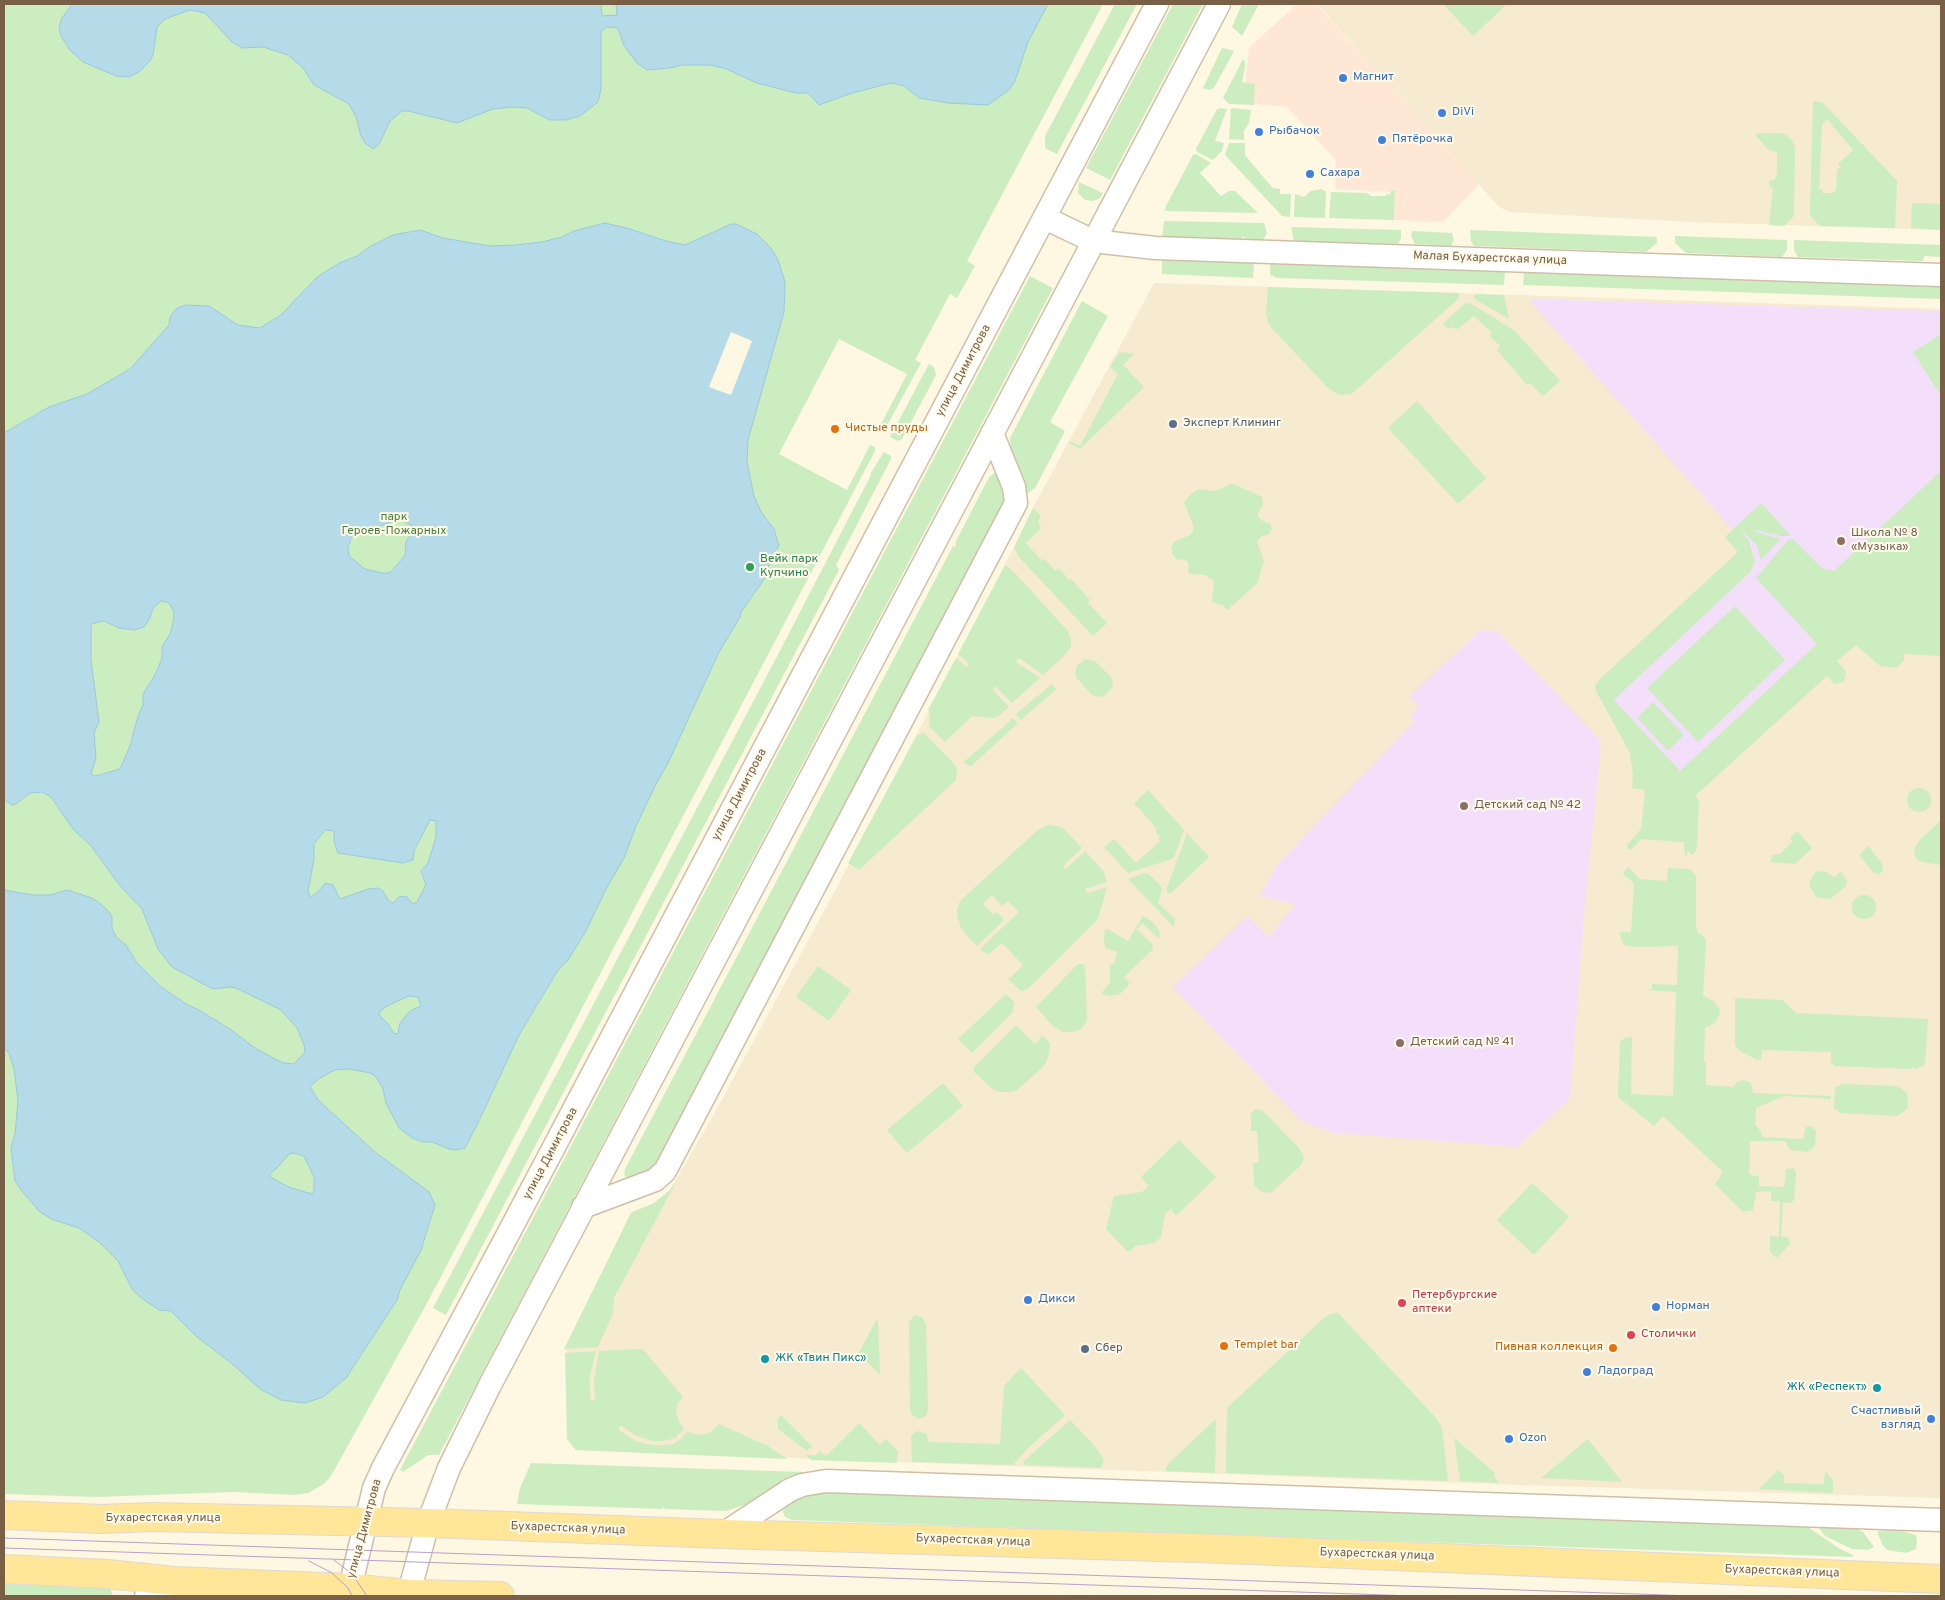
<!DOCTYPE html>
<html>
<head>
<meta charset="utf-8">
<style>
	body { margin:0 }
	#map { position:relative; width:1945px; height:1600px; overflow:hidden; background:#fef7e2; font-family:Overpass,sans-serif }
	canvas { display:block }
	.frame { position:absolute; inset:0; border:5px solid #785f46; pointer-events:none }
</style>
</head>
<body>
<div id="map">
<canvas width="1945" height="1600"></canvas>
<div class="frame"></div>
</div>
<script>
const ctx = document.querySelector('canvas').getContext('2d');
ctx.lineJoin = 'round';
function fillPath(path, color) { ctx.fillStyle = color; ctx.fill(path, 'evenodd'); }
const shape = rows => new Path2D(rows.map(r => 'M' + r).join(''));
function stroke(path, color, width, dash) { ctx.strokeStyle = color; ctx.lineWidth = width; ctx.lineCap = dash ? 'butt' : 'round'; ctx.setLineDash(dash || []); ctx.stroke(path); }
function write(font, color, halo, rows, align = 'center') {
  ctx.font = font + ' Overpass,sans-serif'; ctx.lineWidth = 4; ctx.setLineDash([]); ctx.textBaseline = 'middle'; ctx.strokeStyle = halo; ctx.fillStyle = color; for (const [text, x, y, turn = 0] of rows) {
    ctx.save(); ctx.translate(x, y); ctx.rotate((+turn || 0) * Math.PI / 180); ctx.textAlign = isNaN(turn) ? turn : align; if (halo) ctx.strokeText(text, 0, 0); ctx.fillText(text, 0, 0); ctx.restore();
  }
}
fillPath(shape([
	[1317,4,1941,4,1941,230,1692,222,1510,212,1499,207],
	[1154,283,1941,309,1941,1498,1522,1485,575,1450,568,1438,566,1349,631,1212,655,1203,671,1189,719,1105,837,887,1005,565,1033,508]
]), '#f6ead0');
fillPath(shape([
	[1297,4,1316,4,1479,184,1443,222,1394,220,1395,192,1335,189,1336,160,1287,107,1243,103,1249,48]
]), '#ffe7d5');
fillPath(shape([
	[1532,299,1941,311,1941,554,1683,780,1605,695,1755,555,1532,304],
	[1481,630,1497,631,1598,738,1601,748,1584,915,1570,1099,1517,1147,1333,1133,1300,1120,1173,987,1248,916,1269,937,1296,904,1260,896,1278,864,1414,722,1411,715,1419,706,1410,696]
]), '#f4dffa');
fillPath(shape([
	[4,4,1103,4,967,261,975,266,957,298,950,294,915,360,921,363,883,433,878,430,907,374,839,339,779,454,847,490,870,445,875,447,875,451,426,1305,331,1476,324,1484,308,1493,294,1495,234,1492,96,1497,4,1494],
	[1115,4,1137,4,1057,154,1045,148,1045,136],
	[1173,4,1203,4,1110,180,1086,168],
	[1242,4,1259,4,1242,36,1232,27],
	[1443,4,1507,4,1473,36],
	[1222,48,1234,51,1214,88,1210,90,1203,88],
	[1243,59,1245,61,1245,68,1242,82,1255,84,1254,105,1229,104,1223,98],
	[1813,101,1822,102,1897,181,1895,228,1820,226,1810,216],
	[1827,119,1853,150,1838,164,1841,167,1837,170,1836,190,1832,193,1822,193,1822,189,1819,189,1822,125],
	[1221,108,1227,109,1215,141,1224,143,1222,151,1213,160,1197,152,1196,149,1217,109],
	[1231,108,1251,110,1249,123,1244,131,1244,140,1229,139],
	[1757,133,1781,133,1786,135,1791,139,1795,147,1794,216,1784,226,1769,225,1773,188,1770,187,1769,181,1775,179,1777,173,1777,152,1770,151,1756,136],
	[1229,143,1245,143,1245,155,1265,179,1273,188,1280,189,1280,194,1291,194,1290,217,1282,216,1225,155],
	[1196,154,1211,163,1200,173,1221,196,1229,191,1235,191,1258,213,1165,211,1166,206,1193,155],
	[1079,182,1103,193,1100,198,1093,201,1085,200,1078,193],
	[1322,189,1326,192,1325,218,1294,217,1295,194,1304,197,1311,191],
	[1395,190,1394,220,1329,218,1331,192,1367,193,1369,195,1370,193,1370,196,1386,196,1387,194,1390,195,1391,191],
	[1912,203,1941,204,1941,230,1911,228],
	[1164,221,1264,223,1267,233,1263,240,1245,239,1245,237,1242,237,1241,239,1162,237],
	[1291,227,1401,230,1401,238,1398,244,1294,241],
	[1470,230,1657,237,1657,243,1646,252,1474,246,1471,241],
	[1412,231,1452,233,1454,240,1451,246,1415,244,1411,236],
	[1675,236,1787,240,1787,250,1782,257,1686,253,1675,243],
	[1794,240,1941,245,1941,257,1924,256,1923,261,1798,257,1794,250],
	[1162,260,1254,263,1253,278,1162,274],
	[1270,264,1505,271,1504,285,1277,278,1270,275],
	[1524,272,1941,285,1941,299,1523,285],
	[1030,276,1053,288,439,1455,428,1455,403,1472,400,1470],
	[1268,287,1459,293,1459,298,1355,391,1351,394,1340,395,1329,389,1269,325,1266,314],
	[1476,294,1504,295,1509,319,1473,298],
	[1082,301,1108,316,1050,422,1065,431,1035,488,1024,496,1011,453,1010,438],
	[1470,303,1515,331,1560,381,1543,396,1530,383,1527,385,1497,350,1500,346,1489,335,1492,333,1474,316,1458,329,1451,327,1448,329,1443,324,1464,304],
	[1941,334,1941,396,1913,352],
	[1120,352,1134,354,1123,365,1144,387,1080,449,1069,443,1070,441,1080,446,1118,374,1110,367],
	[929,364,934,367,936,375,902,439,898,441,890,437],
	[1417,401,1486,478,1458,504,1388,428],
	[884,452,891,456,891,459,836,565,839,570,446,1315,433,1308,772,666,871,475,870,474],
	[1941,471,1941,656,1904,654,1904,660,1897,668,1880,666,1856,645,1837,661,1845,670,1846,675,1843,682,1834,684,1827,676,1695,796,1699,801,1697,847,1694,854,1691,855,1690,852,1687,852,1687,855,1685,855,1684,842,1641,839,1631,850,1628,848,1627,845,1641,829,1645,790,1632,788,1633,774,1630,753,1596,691,1595,686,1599,680,1738,552,1725,537,1761,503,1791,536,1782,536,1756,530,1756,532,1781,539,1761,560,1756,544,1743,532,1742,533,1749,541,1755,562,1750,572,1614,700,1680,771,1817,644,1756,578,1788,540,1793,539,1823,569,1834,571],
	[994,473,999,474,1006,499,654,1168,627,1179,624,1175,625,1169,953,546,955,547,956,544,955,543,989,477],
	[1231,483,1262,497,1263,504,1257,515,1261,520,1270,524,1272,528,1269,534,1261,537,1257,542,1264,561,1257,584,1227,610,1222,605,1212,602,1214,581,1205,575,1189,574,1188,562,1182,559,1177,560,1173,555,1171,548,1174,542,1190,535,1193,531,1193,524,1184,503,1190,495,1199,489,1213,491,1223,488],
	[1033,508,1041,516,1038,521,1041,528,1026,543,1042,561,1045,559,1055,571,1059,568,1069,580,1071,579,1090,600,1088,603,1107,623,1093,636,1019,557,1014,548],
	[1005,565,1014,572,1067,630,1071,639,1071,646,1066,654,1043,675,1019,658,1016,662,1040,678,1012,703,995,686,993,690,1009,707,998,716,993,718,972,716,945,742,929,726,930,713,928,710,956,658,967,667,969,664,958,654],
	[1735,606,1785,660,1698,742,1647,688],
	[1085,659,1095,661,1111,677,1113,682,1111,689,1106,695,1099,697,1092,695,1077,678,1075,674,1077,666],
	[1052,684,1056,689,1021,720,1016,714],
	[1653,702,1684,735,1668,751,1637,718],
	[1013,718,1018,723,970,767,964,762],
	[924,733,957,767,956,780,859,870,848,863,917,735],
	'1907 800a12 12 0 1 1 24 0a12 12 0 1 1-24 0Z',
	[1148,790,1184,830,1175,855,1172,859,1128,873,1104,847,1114,839,1136,863,1160,841,1158,839,1160,837,1155,831,1157,829,1134,803],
	[1941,820,1941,865,1922,862,1916,859,1914,849,1919,841],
	[1049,825,1062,827,1082,848,1063,866,1066,869,1085,851,1104,872,1107,882,1085,889,1087,893,1107,887,1098,919,1028,989,1021,991,1008,979,1009,977,1010,978,1023,965,1002,943,989,954,984,953,980,949,1019,912,1008,901,1002,906,992,895,983,904,993,915,997,912,1004,920,977,946,962,930,958,919,957,910,960,901,1038,830],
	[1797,831,1812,848,1795,864,1770,862,1773,855,1780,854,1793,841,1790,838],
	[1187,833,1209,857,1170,894,1166,891],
	[1868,846,1882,864,1883,871,1878,875,1873,872,1859,855],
	[1629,867,1639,879,1667,881,1668,868,1690,869,1696,876,1696,928,1698,933,1704,937,1706,940,1703,996,1714,1001,1719,1008,1720,1013,1715,1023,1705,1028,1704,1061,1706,1062,1706,1085,1733,1087,1737,1082,1743,1080,1751,1083,1753,1093,1831,1096,1831,1099,1784,1096,1756,1108,1755,1124,1761,1132,1762,1137,1803,1139,1806,1127,1811,1126,1816,1131,1815,1145,1811,1150,1807,1152,1790,1150,1785,1141,1750,1141,1749,1175,1759,1176,1759,1186,1784,1187,1786,1169,1793,1168,1796,1172,1794,1200,1791,1203,1783,1202,1781,1236,1789,1238,1790,1244,1778,1257,1775,1257,1770,1251,1770,1236,1779,1237,1780,1201,1771,1201,1771,1191,1756,1192,1753,1210,1743,1212,1715,1184,1723,1172,1663,1116,1654,1126,1618,1097,1620,1042,1625,1038,1632,1037,1631,1094,1673,1096,1676,992,1646,990,1652,989,1652,984,1677,985,1678,946,1638,947,1626,946,1623,943,1619,932,1631,932,1634,883,1623,874,1625,870],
	[1824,871,1834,877,1841,871,1847,881,1846,886,1830,899,1816,897,1809,886,1813,875,1816,872],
	[1144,873,1149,874,1161,886,1162,890,1158,903,1175,919,1174,927,1128,879],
	'1852 907a12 12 0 1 1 24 0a12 12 0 1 1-24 0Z',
	[1143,916,1152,921,1159,930,1160,937,1158,938,1142,923,1137,929,1152,944,1153,949,1124,977,1129,982,1128,986,1120,994,1110,996,1101,994,1110,982,1110,965,1114,964,1117,952,1105,948,1104,938,1105,930,1108,929,1128,941],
	[1078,964,1083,964,1085,966,1087,1020,1081,1029,1072,1032,1063,1032,1054,1027,1036,1007],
	[818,966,851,990,829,1021,796,997],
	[1006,994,1014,1002,1013,1012,972,1053,958,1039],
	[1735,998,1782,1000,1796,1013,1928,1019,1925,1062,1923,1066,1914,1069,1914,1067,1911,1067,1911,1069,1835,1066,1831,1062,1831,1052,1762,1050,1761,1059,1757,1060,1740,1051,1735,1045],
	[1016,1025,1035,1044,1043,1035,1050,1044,1049,1055,1044,1066,1017,1090,1012,1092,1000,1092,994,1090,974,1072,974,1067],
	[943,1083,963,1106,907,1153,887,1130],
	[1842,1084,1897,1086,1907,1093,1908,1104,1907,1109,1897,1116,1841,1113,1834,1108,1835,1088],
	[1255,1109,1262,1110,1299,1148,1304,1157,1302,1164,1272,1192,1268,1193,1260,1191,1254,1185,1253,1163,1259,1162,1257,1131,1251,1131,1251,1114],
	[1179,1140,1216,1177,1176,1216,1171,1209,1165,1214,1161,1237,1154,1243,1135,1246,1131,1251,1127,1251,1106,1229,1114,1196,1142,1192,1149,1186,1141,1177],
	[674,1183,675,1184,614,1298,613,1313,598,1347,564,1349,631,1213,654,1203,670,1190],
	[1532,1183,1569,1217,1534,1255,1497,1220],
	[1338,1313,1436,1418,1442,1427,1448,1481,1226,1473,1227,1412,1228,1407,1325,1317,1331,1314],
	[915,1315,922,1317,926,1324,928,1410,926,1416,919,1419,913,1416,910,1410,909,1322],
	[876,1320,878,1321,880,1375,859,1353],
	[643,1349,683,1397,678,1403,676,1412,679,1422,684,1429,675,1438,663,1441,652,1441,633,1434,620,1425,619,1430,636,1441,647,1444,660,1445,673,1444,680,1440,687,1432,701,1435,711,1432,719,1424,768,1446,787,1459,576,1450,567,1439,565,1353,596,1351,589,1380,591,1401,595,1400,594,1379,599,1351],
	[1021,1368,1065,1415,1027,1449,1013,1465,912,1462,911,1437,914,1433,918,1431,927,1434,928,1442,1000,1444,1004,1386],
	[781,1415,812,1446,807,1451,778,1429,778,1418],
	[1216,1419,1215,1473,1165,1471,1168,1464],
	[1070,1420,1093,1444,1102,1456,1104,1461,1101,1468,1023,1465,1024,1461],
	[859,1423,880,1445,886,1439,898,1451,897,1463,811,1460,805,1455,816,1455,820,1451,826,1456],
	[1454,1438,1495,1473,1494,1476,1499,1483,1460,1481],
	[1588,1439,1622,1482,1541,1478],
	[531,1463,803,1472,802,1476,747,1504,726,1511,665,1509,664,1507,662,1509,517,1504,520,1488],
	[1778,1470,1784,1475,1784,1483,1824,1484,1825,1471,1833,1480,1833,1493,1759,1489],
	[809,1492,827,1492,1805,1525,1840,1549,1853,1555,1853,1557,792,1520,785,1517,783,1511,784,1506],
	[1818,1527,1854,1528,1863,1532,1874,1547,1868,1550,1852,1549,1825,1536],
	[1899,1530,1916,1535,1917,1541,1916,1549,1906,1553,1888,1550,1883,1546,1878,1534,1879,1531],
	[4,1584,107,1588,111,1590,112,1594,111,1596,4,1596]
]), '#ccedc0');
const water = shape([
	[72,4,601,4,602,16,617,15,616,4,1048,4,1028,42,1015,81,1009,90,988,105,948,103,919,98,904,86,891,83,852,93,819,105,808,93,796,93,757,83,724,68,709,65,683,65,669,68,647,70,637,63,624,46,618,28,607,27,601,31,601,89,598,102,580,116,566,120,550,120,527,108,512,107,493,109,457,123,408,111,402,111,390,121,379,144,373,149,365,143,361,136,356,117,349,104,314,85,303,68,288,55,263,47,242,48,232,42,205,13,190,10,165,19,157,27,153,55,150,61,139,72,129,77,116,76,83,62,70,50,62,38,59,30,60,24,62,18,72,4],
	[605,223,630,229,666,241,685,245,731,224,736,224,757,234,771,248,778,260,785,282,784,312,748,440,747,462,754,496,761,512,774,529,779,546,772,555,765,578,741,612,740,617,719,652,668,763,656,784,636,826,624,858,606,889,586,931,568,960,558,970,519,1035,478,1123,465,1148,456,1150,449,1149,432,1142,423,1142,412,1138,399,1128,386,1103,383,1089,377,1078,371,1073,348,1069,335,1070,320,1078,310,1086,318,1100,375,1152,429,1192,435,1205,421,1250,400,1290,397,1300,346,1378,323,1397,305,1403,281,1400,260,1389,230,1362,197,1337,171,1311,159,1310,140,1297,132,1289,118,1261,99,1242,79,1228,51,1219,39,1211,21,1190,15,1181,11,1148,15,1134,18,1101,14,1069,9,1053,5,1049,4,1035,4,890,33,895,50,895,67,890,92,898,102,905,110,913,112,917,112,928,116,937,126,945,137,963,160,986,186,1004,199,1010,230,1029,255,1048,273,1058,284,1063,294,1064,305,1052,304,1045,297,1028,281,1010,236,988,231,987,213,989,172,967,158,949,142,909,121,887,91,846,73,829,51,797,42,792,30,793,16,804,12,805,4,800,4,433,49,407,87,394,130,369,169,325,170,317,176,309,185,305,209,306,238,325,260,328,281,315,317,277,339,263,357,256,369,247,393,235,420,230,443,238,490,246,515,245,542,242,562,237,574,231,605,223],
	[400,519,412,526,413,530,406,542,405,555,392,571,388,573,382,573,365,569,349,556,348,548,351,538,365,531,400,519],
	[161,601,169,603,174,612,173,623,170,634,162,647,162,658,156,673,143,694,143,705,138,716,130,746,120,769,95,776,91,774,96,758,94,733,99,722,91,660,91,624,104,621,119,628,135,630,144,627,150,618,153,608,161,601],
	[430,820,436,821,436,837,428,863,421,871,426,885,417,902,413,904,406,896,399,897,393,903,389,901,383,891,378,888,368,889,340,899,333,885,325,883,320,890,311,897,309,894,308,891,314,859,314,844,325,830,334,831,334,841,338,853,403,863,413,860,414,851,430,820],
	[409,996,418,997,421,1006,410,1011,400,1023,398,1033,394,1034,388,1024,379,1015,380,1011,389,1005,409,996],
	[294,1153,304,1156,314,1177,314,1190,312,1194,291,1188,270,1177,270,1174,278,1167,289,1154,294,1153]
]);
fillPath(water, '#b5dbe9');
stroke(water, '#9bc9dc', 1);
fillPath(shape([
	[731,332,752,341,731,395,709,387]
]), '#fef7e2');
const minor = shape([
	[1045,218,1093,241,1155,248,1941,275],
	[583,1207,655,1180,665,1171,1016,503,1014,487,992,433],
	[723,1534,790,1490,802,1485,826,1481,1941,1520],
	[146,1596,175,1581],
	[348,1596,374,1488,383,1468,506,1238,1157,4],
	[408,1596,428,1523,449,1468,490,1385,1219,4]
]);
const major = shape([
	[4,1515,102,1519,152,1517,428,1523,723,1534,1227,1549,1941,1579],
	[4,1569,107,1574,175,1581,349,1588,409,1594,500,1596]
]);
stroke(minor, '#d0bfa8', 25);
stroke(major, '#dfd9d3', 30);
stroke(minor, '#fff', 22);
stroke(major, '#ffe698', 28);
stroke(shape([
	[4,1538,1694,1596],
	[4,1548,1415,1596],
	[334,1560,352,1574,367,1596],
	[309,1561,332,1573,348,1588,352,1596]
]), '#bba0c8', 1);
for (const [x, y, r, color] of [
	[1343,78,5,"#3f7fe0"],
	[1442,113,5,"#3f7fe0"],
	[1259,132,5,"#3f7fe0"],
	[1382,140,5,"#3f7fe0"],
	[1310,174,5,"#3f7fe0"],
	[1173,424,5,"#5c6f8a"],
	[835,429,5,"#e8710a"],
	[1841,541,5,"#8d6e63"],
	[750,567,5,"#2e9e5b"],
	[1464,806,5,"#8d6e63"],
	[1400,1043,5,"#8d6e63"],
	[1028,1300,5,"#3f7fe0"],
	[1402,1303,5,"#e0444e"],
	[1656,1307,5,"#3f7fe0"],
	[1631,1335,5,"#e0444e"],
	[1224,1346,5,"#e8710a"],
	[1613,1348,5,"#e8710a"],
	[1085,1349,5,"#5c6f8a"],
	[765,1359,5,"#0f9aa8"],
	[1587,1372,5,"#3f7fe0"],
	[1877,1388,5,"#0f9aa8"],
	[1931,1419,5,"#3f7fe0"],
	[1509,1439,5,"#3f7fe0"]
]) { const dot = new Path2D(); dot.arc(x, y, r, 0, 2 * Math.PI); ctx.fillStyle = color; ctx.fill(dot); stroke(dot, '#fffaea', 2); }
write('12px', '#366cbe', '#fffaea', [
	["Магнит",1353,78],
	["DiVi",1452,113],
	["Рыбачок",1269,132],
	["Пятёрочка",1392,140],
	["Сахара",1320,174],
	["Дикси",1038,1300],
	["Норман",1666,1307],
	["Ладоград",1597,1372],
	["Счастливый",1921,1412,"right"],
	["взгляд",1921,1426,"right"],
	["Ozon",1519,1439]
], 'left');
write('12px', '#785f46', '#fffaea', [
	["Малая Бухарестская улица",1490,259,2],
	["улица Димитрова",964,371,-62],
	["улица Димитрова",740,795,-62],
	["улица Димитрова",551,1154,-62],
	["Бухарестская улица",163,1519],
	["улица Димитрова",365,1529,-75],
	["Бухарестская улица",568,1529,2],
	["Бухарестская улица",973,1541,2],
	["Бухарестская улица",1377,1555,2],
	["Бухарестская улица",1782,1572,2]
]);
write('12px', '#4e5e75', '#fffaea', [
	["Эксперт Клининг",1183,424],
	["Сбер",1095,1349]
], 'left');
write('12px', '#c56008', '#fffaea', [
	["Чистые пруды",845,429],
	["Templet bar",1234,1346],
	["Пивная коллекция",1603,1348,"right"]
], 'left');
write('12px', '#487f3d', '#fffaea', [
	["парк",394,518],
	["Героев-Пожарных",394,532]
]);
write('12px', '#785e54', '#fffaea', [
	["Школа № 8",1851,534],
	["«Музыка»",1851,548],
	["Детский сад № 42",1474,806],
	["Детский сад № 41",1410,1043]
], 'left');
write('12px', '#27864d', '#fffaea', [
	["Вейк парк",760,560],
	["Купчино",760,574]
], 'left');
write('12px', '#be3a42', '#fffaea', [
	["Петербургские",1412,1296],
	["аптеки",1412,1310],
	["Столички",1641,1335]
], 'left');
write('12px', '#0d838f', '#fffaea', [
	["ЖК «Твин Пикс»",775,1359],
	["ЖК «Респект»",1867,1388,"right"]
], 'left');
</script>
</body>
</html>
